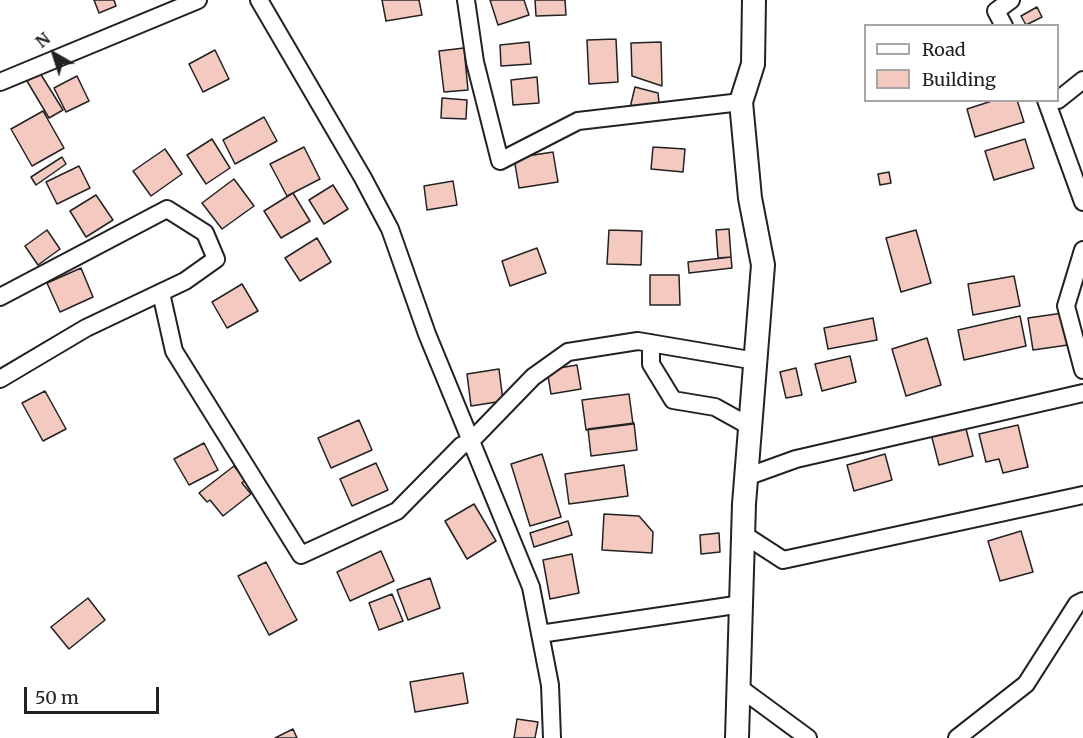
<!DOCTYPE html>
<html>
<head>
<meta charset="utf-8">
<style>
	body { margin:0 }
	#map { position:relative; width:1083px; height:738px; overflow:hidden; background:#fff; font-family:Merriweather,serif }
	canvas { display:block }
	.legend { position:absolute; left:864px; top:24px; width:195px; height:78px; box-sizing:border-box; background:#fff; border:2px solid #a7a7a7; margin:0; padding:8px 10px; list-style:none; font-size:18px; color:#222 }
	.legend li { display:flex; align-items:center; gap:12px; height:30px }
	.legend b { width:30px; border:2px solid #a7a7a7 }
	.north { position:absolute; left:24px; top:24px; width:60px; height:60px; -webkit-text-stroke:4px #fff; paint-order:stroke; rotate:321deg; font-size:16px; font-weight:700; line-height:24px; text-align:center; color:#222 }
	.north::after { content:''; display:block; margin:auto; width:21px; height:27px; background:#222; clip-path:polygon(50% 0,100% 100%,50% 72%,0 100%) }
	.scale { position:absolute; left:24px; top:687px; width:135px; height:27px; box-sizing:border-box; border:3px solid #222; border-top:0; padding-left:8px; font-size:18px; line-height:21px; white-space:nowrap; color:#222; -webkit-text-stroke:4px #fff; paint-order:stroke }
</style>
</head>
<body>
<div id="map">
<canvas width="1083" height="738"></canvas>
<ul class="legend">
<li><b style="height:8px;background:#fff"></b>Road</li>
<li><b style="height:16px;background:#f3c9c0"></b>Building</li>
</ul>
<div class="north">N</div>
<div class="scale">50 m</div>
</div>
<script>
const ctx = document.querySelector('canvas').getContext('2d');
ctx.lineJoin = 'round';
function fillPath(path, color) { ctx.fillStyle = color; ctx.fill(path, 'evenodd'); }
const shape = rows => new Path2D(rows.map(r => 'M' + r).join(''));
function stroke(path, color, width, dash) { ctx.strokeStyle = color; ctx.lineWidth = width; ctx.lineCap = dash ? 'butt' : 'round'; ctx.setLineDash(dash || []); ctx.stroke(path); }
const building = shape([
	[94,0,114,0,116,6,99,13,94,0],
	[382,0,419,0,422,15,386,21,382,0],
	[490,0,524,0,529,15,498,25,490,0],
	[535,0,565,0,566,15,536,16,535,0],
	[1037,7,1042,17,1026,25,1021,16,1037,7],
	[616,39,618,82,589,84,587,40,616,39],
	[529,42,531,64,501,66,500,45,529,42],
	[661,42,662,86,632,76,631,43,661,42],
	[464,48,468,90,444,92,439,51,464,48],
	[215,50,229,79,203,92,189,64,215,50],
	[40,73,63,110,49,118,27,81,40,73],
	[77,76,89,101,66,112,54,88,77,76],
	[537,77,539,103,513,105,511,80,537,77],
	[635,87,658,93,660,112,628,116,635,87],
	[442,98,467,100,466,119,441,118,442,98],
	[995,100,1017,100,1024,122,975,137,967,109,995,100],
	[43,111,64,148,32,166,11,129,43,111],
	[264,117,277,141,235,164,223,140,264,117],
	[212,139,230,168,206,184,187,155,212,139],
	[1025,139,1034,168,994,180,985,151,1025,139],
	[304,147,320,179,287,196,270,164,304,147],
	[653,147,685,149,683,172,651,169,653,147],
	[165,149,182,174,151,196,133,171,165,149],
	[553,152,558,182,519,188,514,158,553,152],
	[62,157,66,164,36,185,31,177,62,157],
	[79,166,90,188,57,204,46,182,79,166],
	[889,172,891,183,880,185,878,174,889,172],
	[234,179,254,206,222,229,202,203,234,179],
	[453,181,457,205,427,210,424,186,453,181],
	[333,185,348,209,324,224,309,200,333,185],
	[293,193,310,221,281,238,264,211,293,193],
	[96,195,113,220,86,237,70,211,96,195],
	[729,229,731,257,718,258,716,230,729,229],
	[47,230,60,249,38,265,25,246,47,230],
	[609,230,642,231,641,265,607,264,609,230],
	[916,230,931,283,901,292,886,238,916,230],
	[317,238,331,262,300,281,285,258,317,238],
	[537,248,546,273,510,286,502,261,537,248],
	[731,257,732,268,689,273,688,262,731,257],
	[81,268,93,297,60,312,47,283,81,268],
	[650,275,679,275,680,305,650,305,650,275],
	[1014,276,1020,306,973,315,968,284,1014,276],
	[242,284,258,311,227,328,212,302,242,284],
	[1063,313,1068,345,1033,350,1028,318,1063,313],
	[1020,316,1026,346,964,360,958,330,1020,316],
	[873,318,877,340,828,349,824,328,873,318],
	[927,338,941,385,906,396,892,349,927,338],
	[850,356,856,382,822,391,815,364,850,356],
	[577,365,581,389,551,394,547,370,577,365],
	[796,368,802,395,786,398,780,372,796,368],
	[499,369,503,401,471,406,467,374,499,369],
	[45,391,66,429,43,441,22,403,45,391],
	[629,394,633,424,586,430,582,400,629,394],
	[359,420,372,450,331,468,318,438,359,420],
	[634,423,637,450,591,456,588,429,634,423],
	[965,425,973,456,939,465,931,434,965,425],
	[1018,425,1028,467,1003,473,999,459,986,462,979,434,1018,425],
	[204,443,218,470,189,485,174,459,204,443],
	[542,454,561,517,530,526,511,464,542,454],
	[885,454,892,480,854,491,847,465,885,454],
	[376,463,388,490,352,506,340,479,376,463],
	[624,465,628,496,569,504,565,474,624,465],
	[234,466,245,480,242,483,251,494,223,516,210,500,207,502,199,493,234,466],
	[474,504,496,541,467,559,445,521,474,504],
	[604,514,639,516,653,532,652,553,602,550,604,514],
	[568,521,572,535,534,547,530,533,568,521],
	[1021,531,1033,572,1000,581,988,541,1021,531],
	[719,533,720,552,701,554,700,535,719,533],
	[381,551,394,581,350,601,337,572,381,551],
	[572,554,579,593,550,599,543,560,572,554],
	[266,562,297,620,269,635,238,576,266,562],
	[430,578,440,608,408,620,397,590,430,578],
	[392,594,403,621,379,630,369,603,392,594],
	[88,598,105,620,69,649,51,627,88,598],
	[463,673,468,703,415,712,410,682,463,673],
	[517,719,538,722,535,738,514,738,517,719],
	[293,729,297,738,275,738,293,729]
]);
fillPath(building, '#f3c9c0');
stroke(building, '#222', 1.5);
const street = shape([
	[466,0,475,62,500,161,578,121,741,102],
	[1004,26,996,11,1011,0],
	[0,82,198,0],
	[1046,100,1083,202],
	[1058,100,1083,80],
	[1083,250,1066,306,1083,370],
	[161,293,174,351,301,555,397,511,461,446,471,441,427,334,390,229,363,178,259,0],
	[0,297,167,209,205,233,216,259,185,281,86,328,0,379],
	[651,343,651,364,673,400,715,407,751,427],
	[746,477,796,459,1083,393],
	[743,534,783,560,1083,495],
	[540,634,742,604],
	[740,688,808,738],
	[552,738,550,685,531,587,471,441,533,377,568,352,638,341,756,361],
	[957,738,1026,684,1077,604,1083,601]
]);
const secondary = shape([
	[737,738,744,504,763,265,750,198,741,102,753,64,754,0]
]);
stroke(street, '#222', 20);
stroke(secondary, '#222', 26);
stroke(street, '#fff', 16);
stroke(secondary, '#fff', 22);
</script>
</body>
</html>
